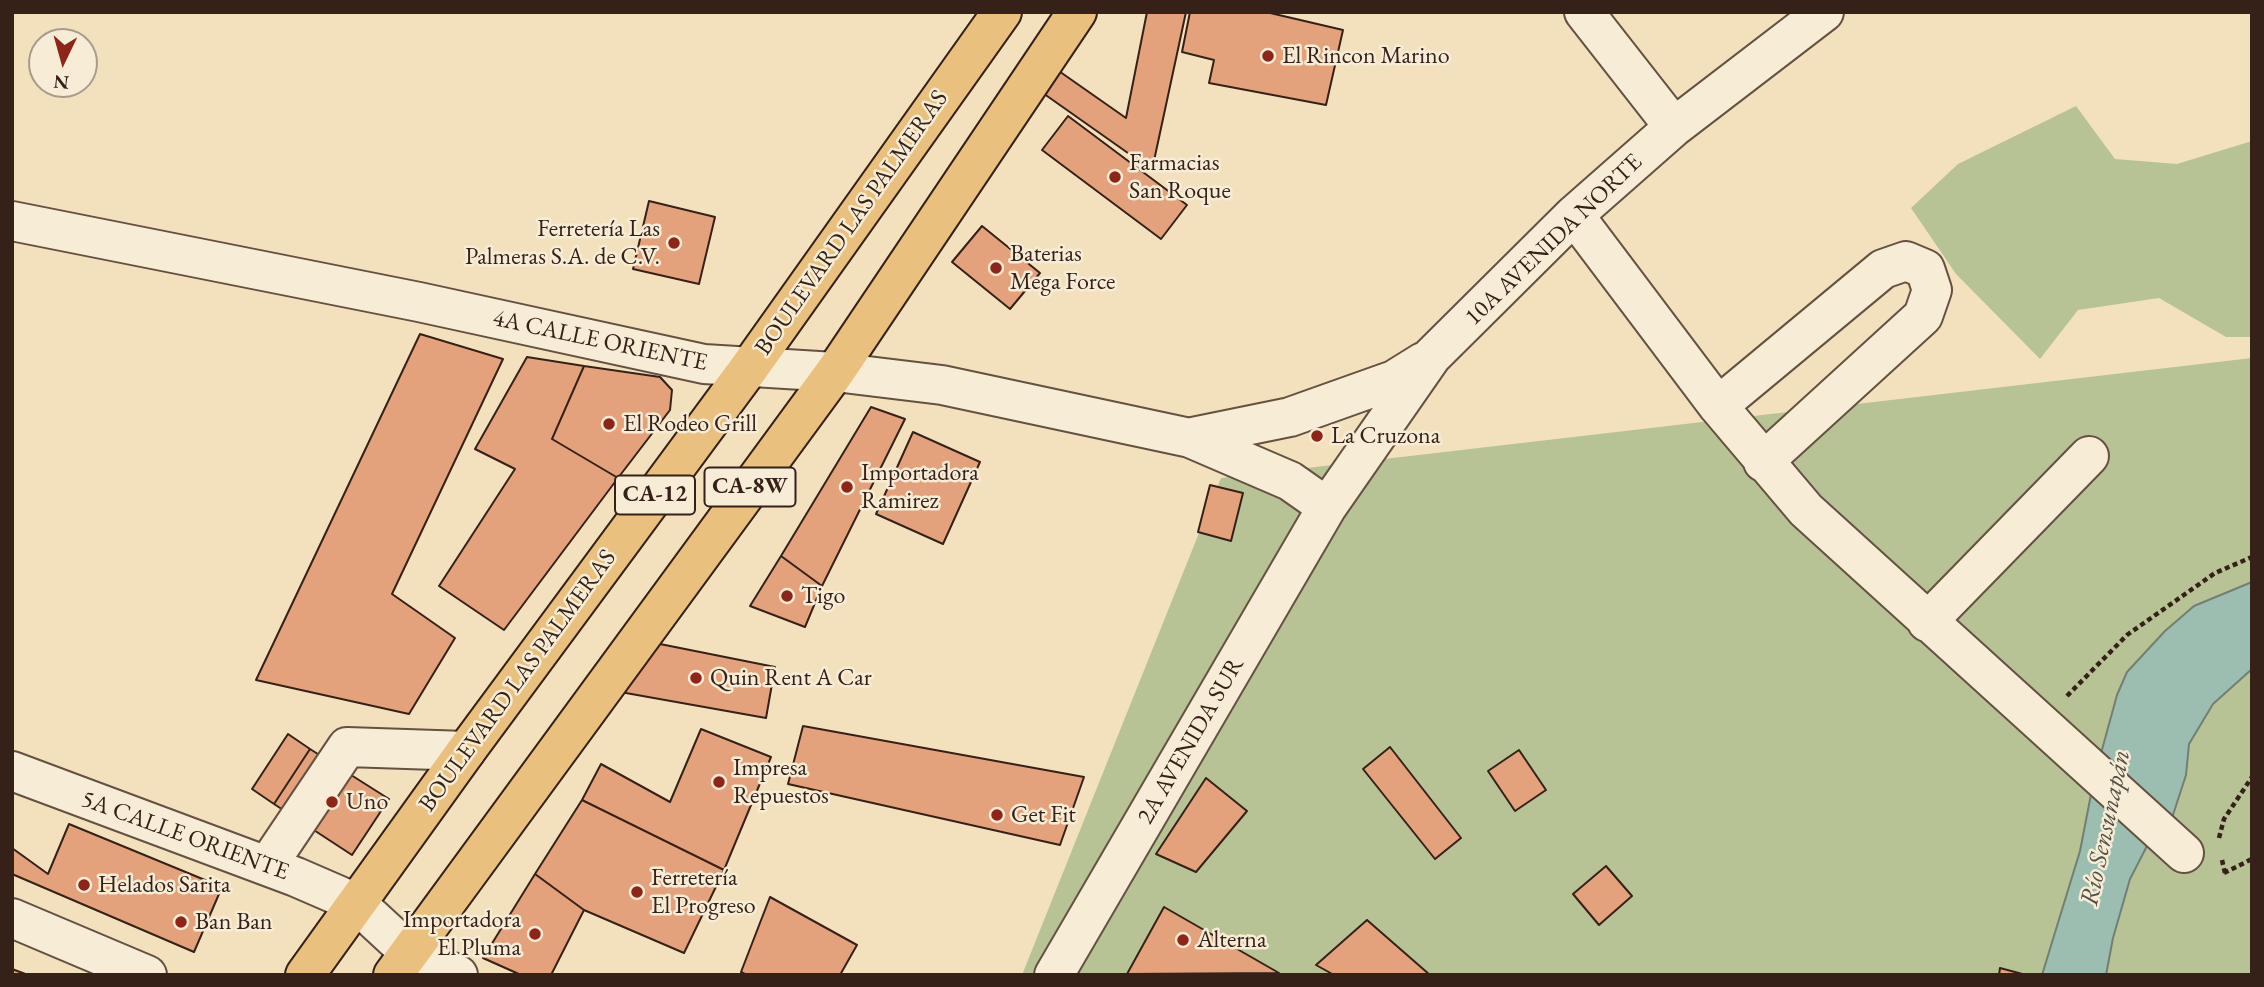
<!DOCTYPE html>
<html>
<head>
<meta charset="utf-8">
<style>
	body { margin:0 }
	#map { position:relative; width:2264px; height:987px; overflow:hidden; background:#f3e1be; font-family:"EB Garamond",serif }
	canvas { display:block }
	.frame { position:absolute; inset:0; border:14px solid #352118; pointer-events:none }
	.north { position:absolute; left:28px; top:28px; width:70px; height:70px; box-sizing:border-box; background:#f7ecd5; border:2px solid #a99b89; border-radius:50%; rotate:185deg; font-size:19px; font-weight:700; line-height:28px; text-align:center; color:#352118 }
	.north::after { content:''; display:block; margin:auto; width:24px; height:32px; background:#8f2418; clip-path:polygon(50% 0,100% 100%,50% 72%,0 100%) }
</style>
</head>
<body>
<div id="map">
<canvas width="2264" height="987"></canvas>
<div class="frame"></div>
<div class="north">N</div>
</div>
<script>
const ctx = document.querySelector('canvas').getContext('2d');
ctx.lineJoin = 'round';
function fillPath(path, color) { ctx.fillStyle = color; ctx.fill(path, 'evenodd'); }
const shape = rows => new Path2D(rows.map(r => 'M' + r).join(''));
function stroke(path, color, width, dash) { ctx.strokeStyle = color; ctx.lineWidth = width; ctx.lineCap = dash ? 'butt' : 'round'; ctx.setLineDash(dash || []); ctx.stroke(path); }
function write(font, color, halo, rows, align = 'center') {
  ctx.font = font + ' "EB Garamond",serif'; ctx.lineWidth = 5; ctx.setLineDash([]); ctx.textBaseline = 'middle'; ctx.strokeStyle = halo; ctx.fillStyle = color; for (const [text, x, y, turn = 0] of rows) {
    ctx.save(); ctx.translate(x, y); ctx.rotate((+turn || 0) * Math.PI / 180); ctx.textAlign = isNaN(turn) ? turn : align; if (halo) ctx.strokeText(text, 0, 0); ctx.fillText(text, 0, 0); ctx.restore();
  }
}
fillPath(shape([
	[2076,106,2115,159,2177,164,2252,141,2252,337,2226,337,2159,298,2078,310,2040,359,1956,274,1911,208,1958,164],
	[2252,358,2252,975,1022,975,1221,478]
]), '#b7c394');
const water = shape([
	[2252,582,2252,669,2213,704,2189,744,2186,775,2172,818,2148,844,2130,879,2113,938,2106,975,2042,975,2080,851,2094,779,2117,695,2127,672,2165,631,2194,606,2252,582]
]);
fillPath(water, '#9bbeb1');
stroke(water, '#727f74', 2);
const building = shape([
	[1147,12,1186,12,1152,170,1040,91,1056,69,1126,118,1147,12],
	[1190,12,1266,12,1343,30,1326,105,1209,83,1214,60,1182,52,1190,12],
	[1068,116,1187,205,1161,239,1042,150,1068,116],
	[649,201,715,217,699,284,633,269,649,201],
	[982,226,1040,273,1010,309,952,262,982,226],
	[420,334,503,359,392,594,455,638,409,714,256,680,420,334],
	[527,357,584,366,552,439,618,478,504,630,439,586,515,469,475,449,527,357],
	[584,366,660,377,672,390,670,410,618,478,552,439,584,366],
	[871,407,905,419,822,586,781,556,871,407],
	[913,432,980,462,943,544,876,514,913,432],
	[1210,485,1243,493,1231,541,1198,532,1210,485],
	[781,556,822,586,805,627,750,606,781,556],
	[650,642,775,667,766,718,609,690,650,642],
	[803,726,1084,777,1060,845,788,784,803,726],
	[701,729,771,757,724,870,582,800,601,764,670,802,701,729],
	[288,734,310,749,274,804,252,789,288,734],
	[1390,747,1461,838,1435,859,1363,769,1390,747],
	[310,749,389,799,352,855,274,804,310,749],
	[1519,750,1546,790,1515,811,1488,771,1519,750],
	[1206,778,1247,811,1196,872,1156,854,1206,778],
	[582,800,724,870,684,953,584,910,535,874,582,800],
	[69,824,222,887,194,952,12,874,12,848,48,874,69,824],
	[1606,866,1632,896,1599,925,1573,894,1606,866],
	[535,874,584,910,551,975,521,975,483,958,535,874],
	[770,897,857,945,840,975,747,975,741,972,770,897],
	[1164,907,1279,973,1127,974,1164,907],
	[1367,920,1430,975,1334,975,1316,965,1367,920],
	[2000,968,2026,975,1999,975,2000,968],
	[12,969,28,975,12,975,12,969]
]);
fillPath(building, '#e4a27c');
stroke(building, '#352118', 2);
const minor = shape([
	[1584,12,1674,127],
	[1574,215,1718,406,1806,510,2184,853],
	[12,221,419,302,704,364,835,372,942,385,1190,438,1290,481,1327,507],
	[1718,406,1883,269,1906,261,1925,269,1932,290,1923,316,1763,462],
	[1192,437,1290,417,1394,380,1423,362],
	[1927,622,2089,456],
	[12,771,296,877,356,903,409,952,458,975],
	[267,866,347,747,466,751],
	[12,918,147,975],
	[1054,975,1327,507,1432,356,1574,215,1674,127,1824,12]
]);
const major = shape([
	[305,975,466,751,749,368,1002,12],
	[393,975,835,372,1077,12]
]);
stroke(minor, '#645142', 42);
stroke(major, '#352118', 42);
stroke(shape([
	[2067,696,2127,635,2215,573,2252,557],
	[2219,838,2224,819,2252,777],
	[2222,860,2225,873],
	[2224,873,2252,859]
]), '#352118', 4.5, [5, 3.5]);
stroke(minor, '#f7ecd5', 38);
stroke(major, '#eac07f', 38);
for (const [x, y, r, color] of [
	[1268,56,7,"#8f2418"],
	[1115,177,7,"#8f2418"],
	[674,243,7,"#8f2418"],
	[996,268,7,"#8f2418"],
	[609,424,7,"#8f2418"],
	[1317,436,7,"#8f2418"],
	[847,487,7,"#8f2418"],
	[787,596,7,"#8f2418"],
	[696,678,7,"#8f2418"],
	[719,782,7,"#8f2418"],
	[332,802,7,"#8f2418"],
	[997,815,7,"#8f2418"],
	[84,885,7,"#8f2418"],
	[637,892,7,"#8f2418"],
	[181,922,7,"#8f2418"],
	[535,934,7,"#8f2418"],
	[1183,940,7,"#8f2418"]
]) { const dot = new Path2D(); dot.arc(x, y, r, 0, 2 * Math.PI); ctx.fillStyle = color; ctx.fill(dot); stroke(dot, '#f7ecd5', 2.5); }
for (const [x, y, w] of [
	[750,487,91],
	[655,495,80]
]) { const box = new Path2D(); box.roundRect(x - w / 2, y - 19.5, w, 39, 5); ctx.fillStyle = '#f7ecd5'; ctx.fill(box); stroke(box, '#352118', 2); }
write('bold 23px', '#352118', null, [
	["CA-8W",750,487],
	["CA-12",655,495]
]);
write('24px', '#352118', '#f7ecd5', [
	["El Rincon Marino",1282,56],
	["Farmacias",1129,163],
	["San Roque",1129,191],
	["Ferretería Las",660,229,"right"],
	["Palmeras S.A. de C.V.",660,257,"right"],
	["Baterias",1010,254],
	["Mega Force",1010,282],
	["El Rodeo Grill",623,424],
	["La Cruzona",1331,436],
	["Importadora",861,473],
	["Ramirez",861,501],
	["Tigo",801,596],
	["Quin Rent A Car",710,678],
	["Impresa",733,768],
	["Repuestos",733,796],
	["Uno",346,802],
	["Get Fit",1011,815],
	["Ferretería",651,878],
	["El Progreso",651,906],
	["Helados Sarita",98,885],
	["Importadora",521,920,"right"],
	["El Pluma",521,948,"right"],
	["Ban Ban",195,922],
	["Alterna",1197,940]
], 'left');
write('24px', '#352118', '#f7ecd5', [
	["BOULEVARD LAS PALMERAS",852,223,-55],
	["10A AVENIDA NORTE",1554,240,-44],
	["4A CALLE ORIENTE",600,341,12],
	["BOULEVARD LAS PALMERAS",518,681,-54],
	["2A AVENIDA SUR",1191,741,-60],
	["5A CALLE ORIENTE",185,836,20]
]);
write('italic 26px', '#545046', '#f7ecd5', [
	["Río Sensunapán",2106,828,-78]
]);
</script>
</body>
</html>
